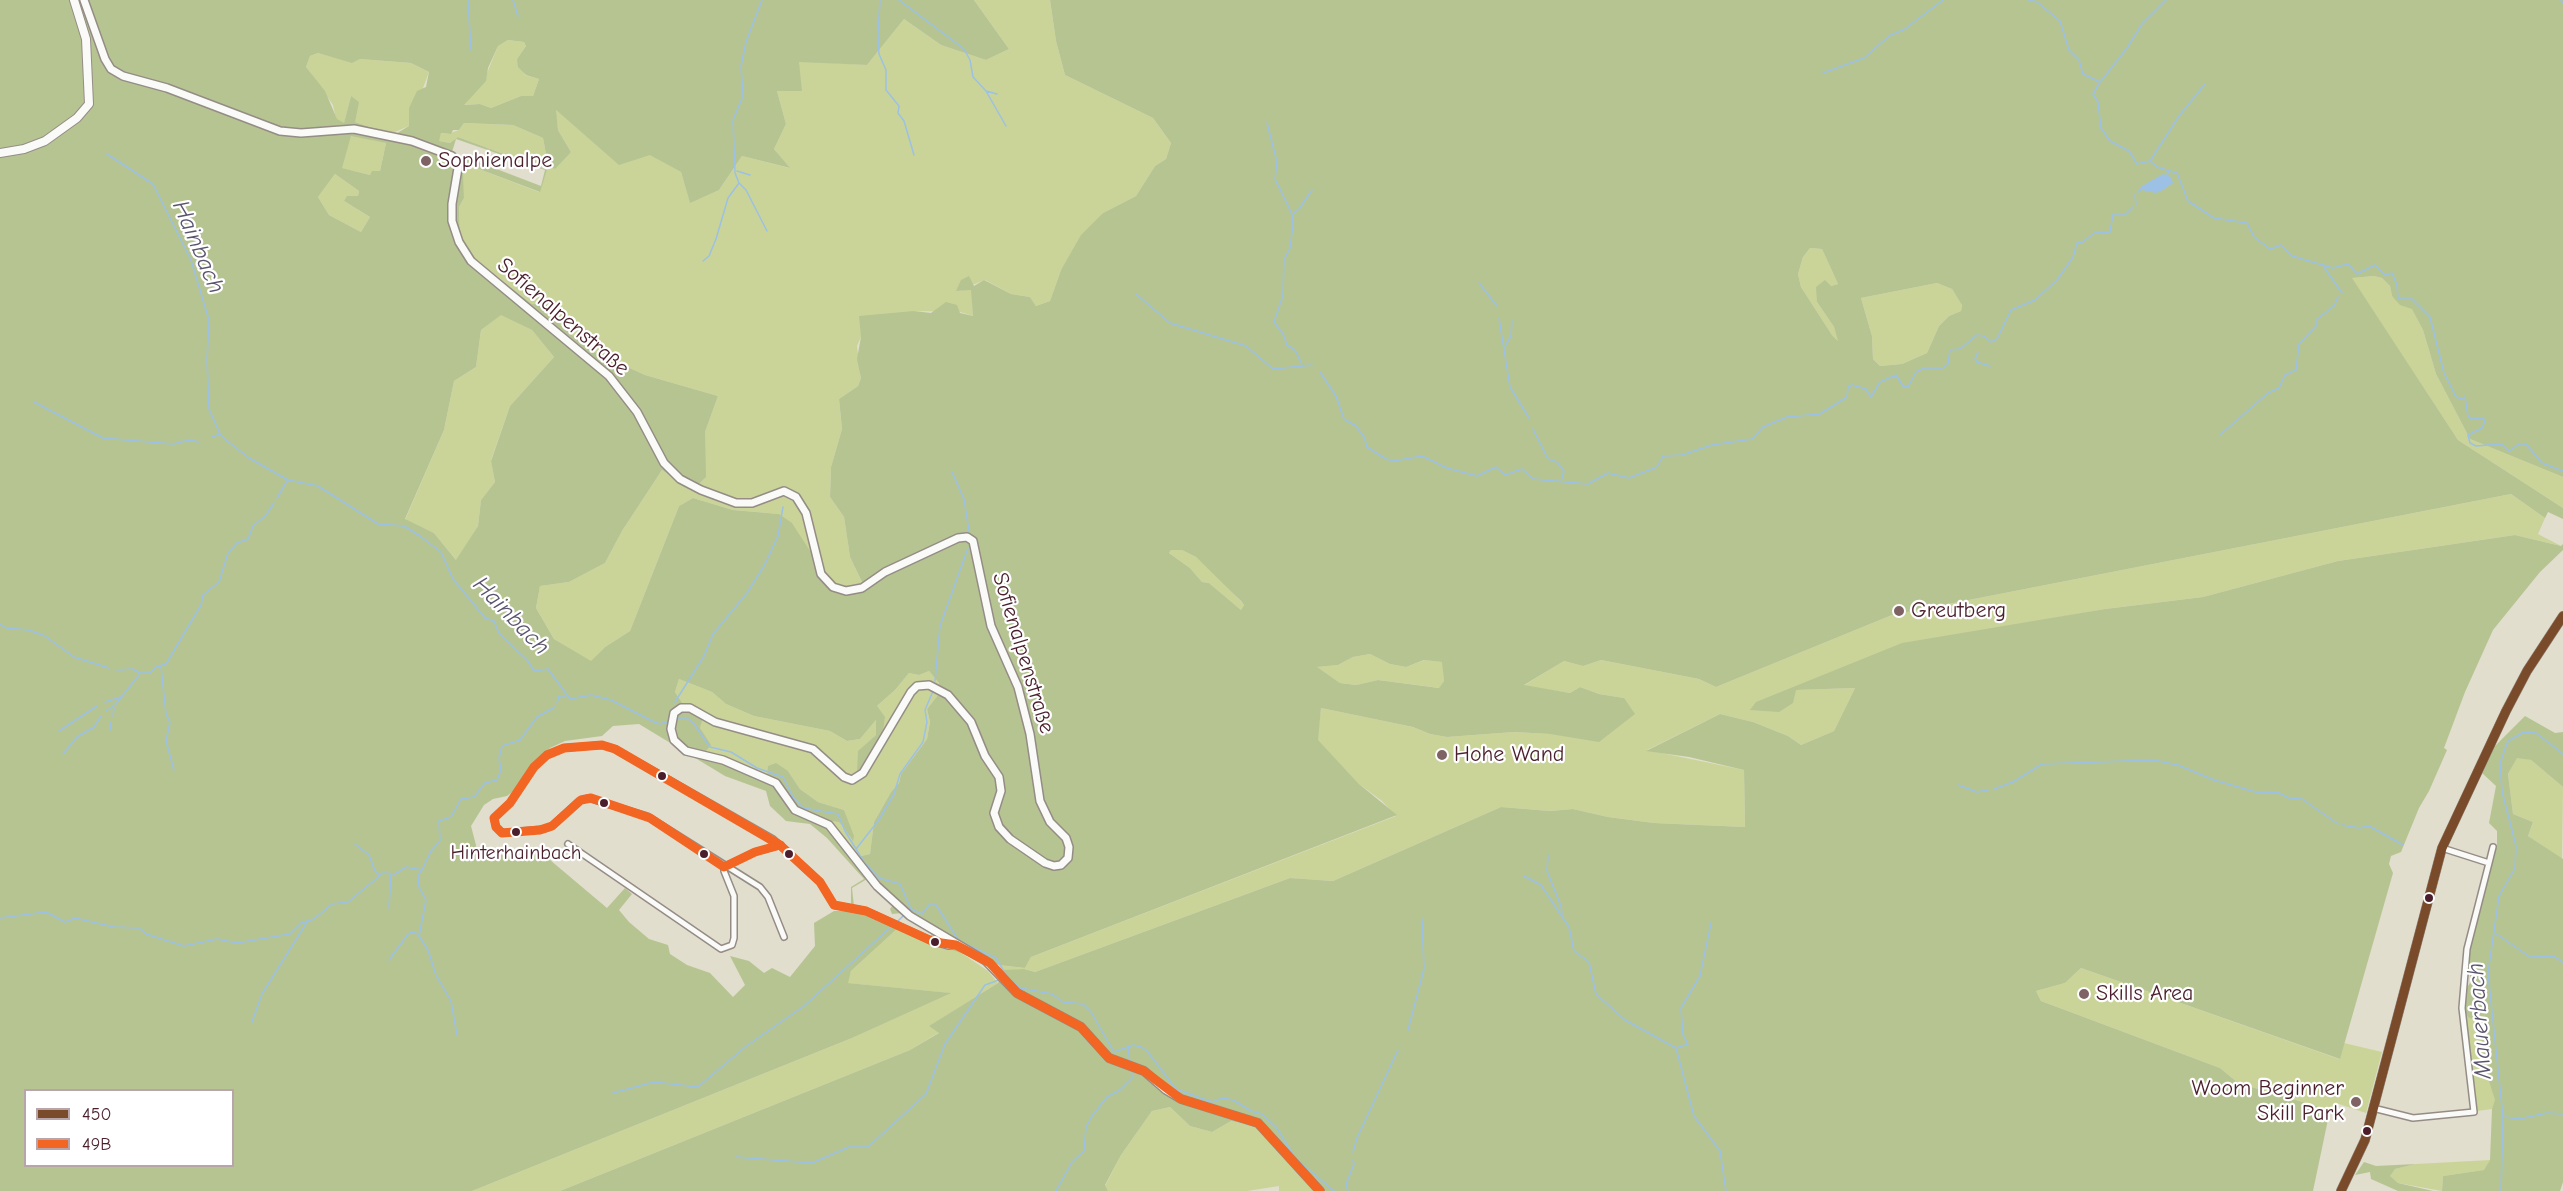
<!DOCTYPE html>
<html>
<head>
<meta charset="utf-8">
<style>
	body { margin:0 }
	#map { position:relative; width:2563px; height:1191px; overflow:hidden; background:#e1decd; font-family:"Comic Neue",sans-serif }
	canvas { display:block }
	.legend { position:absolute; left:24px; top:1089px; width:210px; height:78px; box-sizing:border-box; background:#fff; border:2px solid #b7a5aa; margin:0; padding:8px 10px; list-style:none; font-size:18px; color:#4a1f2b }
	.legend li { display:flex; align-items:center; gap:12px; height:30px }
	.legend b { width:30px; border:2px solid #b7a5aa }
</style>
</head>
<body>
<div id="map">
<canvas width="2563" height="1191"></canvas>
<ul class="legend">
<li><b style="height:8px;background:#7a4b2a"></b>450</li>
<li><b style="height:8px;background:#f26522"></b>49B</li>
</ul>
</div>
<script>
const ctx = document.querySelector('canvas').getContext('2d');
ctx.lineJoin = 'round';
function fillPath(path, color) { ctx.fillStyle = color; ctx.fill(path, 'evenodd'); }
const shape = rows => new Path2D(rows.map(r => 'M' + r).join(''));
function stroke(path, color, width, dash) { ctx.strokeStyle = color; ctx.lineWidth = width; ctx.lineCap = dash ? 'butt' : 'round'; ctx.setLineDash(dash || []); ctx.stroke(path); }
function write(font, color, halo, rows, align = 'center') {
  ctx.font = font + ' "Comic Neue",sans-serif'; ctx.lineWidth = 4.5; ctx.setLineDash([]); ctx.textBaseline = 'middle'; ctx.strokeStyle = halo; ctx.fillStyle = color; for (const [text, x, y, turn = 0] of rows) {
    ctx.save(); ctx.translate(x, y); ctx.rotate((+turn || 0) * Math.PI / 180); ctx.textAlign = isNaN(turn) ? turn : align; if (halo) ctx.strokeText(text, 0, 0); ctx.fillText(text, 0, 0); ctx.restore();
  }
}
fillPath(shape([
	[974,0,1050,0,1056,41,1065,75,1153,118,1171,143,1166,159,1155,166,1136,196,1103,213,1061,270,1050,301,1036,306,1030,297,1011,294,985,280,957,291,972,289,973,316,960,312,914,311,861,337,857,346,861,378,858,386,839,399,842,429,831,467,830,497,844,517,850,557,863,584,839,586,828,579,779,514,733,510,693,498,679,506,630,631,605,647,591,662,554,639,536,608,540,586,569,582,605,563,622,531,662,470,692,491,705,478,705,432,718,396,645,375,588,349,557,322,545,304,532,304,474,258,460,237,459,207,464,198,463,163,539,192,547,170,458,137,450,143,438,141,441,133,448,134,459,130,464,123,513,125,543,138,548,165,571,152,558,130,555,109,619,164,650,154,681,172,690,202,719,190,742,156,789,168,774,149,786,124,777,91,799,61,867,65,904,19,941,45,986,60,1009,49],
	[508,40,524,42,526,46,517,59,525,75,539,79,533,96,521,96,491,108,480,104,463,105,487,73,498,46],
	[318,53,352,62,360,59,411,63,429,72,409,126,395,132,394,135,355,122,351,96,344,124,336,119,333,105,306,67,310,56],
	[351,135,386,143,380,171,370,175,341,168],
	[335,174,359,191,358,196,344,201,370,217,361,232,329,215,318,197],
	[1810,248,1822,249,1838,284,1831,286,1817,302,1834,327,1839,342,1832,335,1801,287,1798,274,1803,257],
	[2374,276,2382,278,2390,286,2392,296,2412,308,2423,330,2436,374,2470,439,2563,477,2563,508,2458,440,2351,278],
	[1937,283,1952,289,1962,304,1961,311,1949,316,1939,326,1927,353,1902,364,1880,366,1873,359,1872,336,1861,298],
	[501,314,532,330,554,357,510,406,491,460,495,482,481,500,478,526,457,561,434,533,405,520,444,430,454,381,476,367,481,330],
	[2511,494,2545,518,2538,534,2561,546,2515,535,2338,561,2203,597,2105,609,2027,623,1795,690,1855,688,1834,731,1801,745,1788,736,1753,722,1720,714,1647,750,1744,770,1745,827,1654,823,1608,817,1573,809,1550,811,1501,807,1333,881,1290,878,1035,972,1024,969,1002,971,999,965,1025,968,1031,957,1396,816,1382,801,1359,784,1317,740,1321,708,1413,727,1430,734,1447,737,1514,732,1550,734,1624,698,1599,694,1580,687,1570,693,1523,686,1564,661,1583,666,1601,660,1699,679,1716,687,1892,615],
	[1171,550,1182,550,1196,557,1221,579,1244,605,1241,610,1209,583,1202,582,1190,568,1169,553],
	[1370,654,1390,664,1406,667,1425,660,1443,662,1444,681,1440,688,1378,680,1356,685,1340,683,1316,667,1338,665,1353,657],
	[929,671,939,683,938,695,927,709,930,722,927,739,901,774,899,783,891,792,874,822,870,854,857,857,829,821,839,822,852,840,844,810,818,802,800,789,788,771,767,776,754,773,723,756,705,752,705,739,700,728,701,719,695,707,683,704,675,692,679,679,712,692,726,704,754,716,830,731,847,741,860,739,876,720,876,735,858,752,872,748,883,731,876,707,895,690,909,673,919,675],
	[2517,757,2531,760,2563,787,2562,860,2528,836,2533,822,2513,814,2508,774],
	[898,928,930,943,957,950,988,971,998,983,930,1026,940,1032,910,1050,560,1191,472,1191,852,1038,949,993,847,983,851,971],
	[2081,968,2339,1059,2344,1043,2382,1052,2366,1113,2336,1103,2330,1110,2248,1086,2237,1082,2220,1068,2041,1001,2036,991,2065,983],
	[2464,1009,2479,1021,2485,1069,2496,1101,2492,1109,2477,1111,2475,1106],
	[1170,1107,1190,1126,1212,1132,1231,1121,1255,1126,1317,1191,1279,1191,1279,1186,1247,1191,1108,1191,1105,1186,1121,1155,1152,1111],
	[2490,1160,2485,1170,2443,1176,2442,1191,2398,1183,2389,1176,2395,1169,2416,1164]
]), '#cad499');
fillPath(shape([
	[0,0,974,0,1009,49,986,60,941,45,904,19,867,65,799,62,802,91,777,91,786,124,774,149,790,168,742,156,719,190,690,203,681,172,650,155,619,165,556,110,558,130,571,152,555,169,548,165,543,138,513,125,464,123,459,130,453,130,451,134,441,133,439,141,450,143,458,137,547,170,540,192,463,163,464,198,459,207,460,237,474,258,532,304,545,304,557,312,557,322,588,349,645,375,718,396,705,432,706,477,692,491,662,470,622,531,605,563,569,582,540,586,536,608,554,639,591,661,605,647,630,631,679,506,693,498,733,510,779,514,792,523,828,579,839,586,863,584,850,557,844,517,830,497,831,467,842,429,839,399,858,386,861,378,857,359,861,337,859,316,914,311,931,313,946,302,957,305,960,313,973,316,971,290,956,291,961,280,969,276,974,286,984,280,1011,294,1030,297,1036,306,1050,301,1061,270,1081,235,1103,213,1136,196,1155,166,1166,159,1171,143,1153,118,1065,75,1056,41,1050,0,2563,0,2563,477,2470,439,2436,374,2423,330,2412,309,2400,305,2392,296,2390,286,2382,278,2374,276,2352,278,2458,440,2563,508,2563,519,2548,512,2545,518,2511,494,1892,615,1716,687,1699,679,1601,660,1583,666,1564,661,1524,685,1570,693,1580,687,1599,694,1624,698,1635,714,1599,742,1550,734,1514,732,1447,737,1430,734,1413,727,1321,708,1318,740,1359,784,1397,815,1031,957,1025,968,999,965,930,943,898,928,851,971,848,983,951,993,852,1038,472,1191,0,1191],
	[508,40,524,42,526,46,517,59,518,67,526,75,539,79,533,96,521,96,491,108,480,104,464,105,486,81,488,68,498,46],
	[318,53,352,63,360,59,411,63,429,72,426,87,417,91,409,108,409,126,394,135,355,122,359,102,351,96,344,123,337,119,325,91,306,67,310,56],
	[351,136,386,143,380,171,372,171,370,175,342,168],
	[456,139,545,170,541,186,452,152],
	[335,174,359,191,358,196,347,196,344,201,370,217,361,232,329,215,318,197],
	[1810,248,1822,249,1838,284,1831,286,1825,280,1816,287,1817,302,1834,327,1838,341,1832,335,1801,287,1798,274,1803,257],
	[1937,283,1952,289,1962,305,1961,311,1949,316,1939,326,1927,353,1902,364,1880,366,1873,359,1872,336,1861,298],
	[501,315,532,330,554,357,510,406,491,461,495,482,481,500,478,526,456,560,434,533,405,519,444,430,454,381,476,367,481,330],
	[1171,550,1182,550,1196,557,1241,601,1244,605,1241,610,1209,583,1202,582,1190,568,1169,553],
	[1370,654,1390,664,1406,667,1424,660,1442,662,1444,681,1439,688,1378,680,1356,685,1340,683,1317,667,1338,665,1353,657],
	[929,671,939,683,938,695,927,709,930,722,927,739,901,774,899,783,891,792,874,822,870,854,857,857,829,821,839,822,853,841,854,836,844,810,818,802,800,789,788,771,776,763,768,766,767,776,754,773,723,756,705,752,711,745,700,728,704,713,695,707,683,704,675,692,679,679,712,692,726,704,754,716,830,731,847,741,860,739,876,720,876,735,858,751,857,772,860,772,883,731,885,717,877,706,895,690,909,673,919,675],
	[639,724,725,776,766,791,770,806,786,821,810,824,827,838,864,879,851,887,851,911,834,911,814,923,815,946,790,977,772,968,764,973,749,961,730,956,745,985,733,997,710,973,687,965,670,954,668,945,649,939,629,922,619,910,632,894,625,888,607,908,537,849,519,859,477,849,471,826,484,805,493,799,507,796,519,787,537,760,550,748,565,741,602,736,613,726],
	[867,879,893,905,890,909,892,914,902,913,932,933,930,937,885,916,854,906,852,888],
	[26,1090,232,1090,232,1166,26,1166],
	[2515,535,2561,546,2563,544,2563,550,2540,572,2493,630,2465,692,2444,748,2447,750,2429,791,2419,808,2401,852,2391,856,2389,864,2393,873,2340,1059,2081,968,2065,983,2036,991,2041,1001,2220,1068,2237,1082,2248,1086,2330,1110,2313,1191,1317,1191,1255,1126,1231,1121,1212,1132,1190,1126,1170,1107,1152,1111,1121,1155,1105,1185,1108,1191,560,1191,910,1050,939,1033,929,1026,998,983,1003,970,1024,969,1035,972,1290,878,1333,881,1501,807,1550,811,1573,809,1608,817,1654,823,1745,827,1744,770,1689,757,1646,751,1720,714,1753,722,1788,736,1801,745,1834,731,1855,688,1796,690,1793,703,1779,712,1750,710,1756,702,1902,643,2105,609,2203,597,2338,561],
	[2525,716,2555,733,2563,732,2563,787,2531,760,2517,758,2508,774,2513,814,2533,822,2528,836,2563,859,2563,1182,2560,1191,2442,1191,2443,1176,2484,1170,2490,1160,2492,1109,2495,1100,2485,1069,2479,1022,2468,1017,2464,1009,2465,990,2470,983,2470,943,2497,845,2497,831,2489,823,2496,786,2482,773,2494,747],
	[2364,1162,2376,1166,2416,1164,2395,1169,2390,1176,2398,1183,2433,1191,2398,1191,2371,1179,2370,1172,2355,1175]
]), '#b6c492');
fillPath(shape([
	[2163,174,2171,177,2173,183,2163,190,2156,193,2142,190,2135,195,2142,186]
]), '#9cc1e4');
stroke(shape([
	[468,0,471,50],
	[513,0,518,16],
	[880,0,878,34,879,54,886,70,886,90,899,106,898,113,904,121,914,155],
	[899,0,964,49,970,60,973,77,986,91,1006,126],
	[2029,0,2037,2,2060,21,2069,50,2079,60,2083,74,2100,82,2093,94,2098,102,2101,128,2110,141,2129,151,2137,164,2150,161,2157,167,2170,171],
	[2561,0,2563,3],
	[1823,73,1864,58,1889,36,1905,29,1943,0],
	[2101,81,2127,48,2142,24,2166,0],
	[986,91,997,94],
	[1267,123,1277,162,1275,179,1292,214,1293,225,1290,248,1284,260,1283,295,1274,322,1283,334,1287,345,1295,350,1302,364],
	[107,154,153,184,191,260,209,320,207,360,209,409,220,434,226,440,249,458,288,480,318,486,378,524,404,526,420,536,441,552,453,579,485,618,494,621,499,633,528,661,534,671,548,669,570,699,591,695,611,700,654,722,660,724,670,721],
	[2150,161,2179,116,2205,84],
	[737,171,750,175],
	[2166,176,2170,171,2177,173,2188,201,2214,218,2247,223,2254,237,2270,249,2281,245,2292,256,2333,268,2348,264,2357,274,2375,265,2385,275,2392,273,2397,285,2398,299,2412,299,2430,317,2444,373,2455,395,2460,399,2465,397,2468,416,2471,419,2483,418,2485,421,2482,428,2468,435,2470,443,2476,446,2501,444,2509,451,2519,444,2526,444,2542,463,2563,471],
	[739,183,746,190,767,231],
	[2135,195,2136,205],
	[1293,214,1299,209,1312,190],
	[703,261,709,256,716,239,728,198,739,183,735,173,733,120,743,96,741,66,746,42,762,0],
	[2324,267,2342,293],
	[1479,283,1497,306],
	[1136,294,1170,323,1246,346,1273,369,1312,365],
	[1499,318,1510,387,1529,418],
	[1505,346,1511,336,1512,321],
	[1978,352,1975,359,1977,362,1990,366],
	[1320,372,1336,396,1344,419,1356,426,1364,437,1367,447,1386,459,1394,461,1422,456,1447,468,1477,476,1496,467,1505,475,1522,469,1533,479,1588,484,1608,473,1629,478,1657,467,1663,456,1682,455,1712,445,1752,439,1763,427,1787,417,1820,414,1847,397,1848,387,1852,385,1866,389,1871,397,1880,382,1896,375,1903,386,1908,387,1916,372,1924,368,1943,368,1948,364,1950,350,1960,349,1977,335,1984,336,1991,342,1997,339,2011,310,2035,300,2057,280,2073,257,2077,243,2083,242,2094,233,2110,232,2113,214,2126,214,2133,207],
	[34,402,103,438,173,444,189,440,199,442],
	[1533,429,1548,459,1557,462,1564,471,1561,481],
	[2220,435,2268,393,2279,388,2285,375,2296,370,2299,344,2316,326,2316,320,2334,306,2338,297],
	[212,437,220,434],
	[952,472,964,499,969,531],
	[277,498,287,481],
	[0,624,6,628,29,630,45,636,74,657,109,668],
	[161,667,166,714,170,722,166,741,174,770],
	[117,670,133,669,140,673,150,673,156,667,166,664,201,605,203,595,219,582,228,553,237,543,248,539,253,526,266,515,274,503],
	[935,681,940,626,968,548],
	[105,702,121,697],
	[675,702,704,656,713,634,747,593,764,566,778,536,783,507],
	[557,703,559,696,565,696],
	[106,711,115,705,139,675],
	[113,716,114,708],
	[677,718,687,718,694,724,710,747,731,752,757,768,783,777,793,797,803,808,838,814,845,831,864,862,879,878,900,884,911,909,922,914,929,905,936,905,959,941,996,958,1008,978,1020,988,1052,994,1063,1002,1083,1004,1091,1012,1114,1052,1133,1045,1141,1047,1147,1051,1176,1089,1212,1102,1223,1098,1233,1100,1251,1111,1262,1114,1276,1127,1296,1159,1334,1191],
	[110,730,111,722],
	[59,731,97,706],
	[63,754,77,737,94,727,101,716],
	[1958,785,1977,792,1988,790],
	[1994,789,2013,782,2042,764,2154,760,2178,765,2214,780,2259,793,2277,792,2289,798,2302,799,2338,824],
	[2342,825,2359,828,2369,826,2403,845],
	[355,844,369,855,375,871,380,875],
	[856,849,878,821,894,794,900,774,923,742,927,722,925,710,933,691],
	[1548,855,1547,871,1561,906,1562,914],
	[421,871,418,876,419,887,426,900,419,936,428,950,436,975,451,1001,457,1035],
	[1524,876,1541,885,1569,927,1574,951,1589,962,1596,994,1625,1020,1676,1048],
	[389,908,391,874],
	[0,918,46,912,65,922,75,918,114,927,139,928,146,934,184,946,217,939,237,943,290,934,301,923,314,919,332,904,348,902,383,873,395,874,406,867,422,870,431,851,440,841,439,821,451,817,461,799,474,797,485,783,497,780,501,770,499,758,502,746,520,740,537,717,555,707],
	[897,922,904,915],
	[1711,923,1700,976,1681,1008,1683,1035,1688,1044,1676,1048,1694,1116,1720,1151,1726,1191],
	[2495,933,2530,957,2553,956,2563,962],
	[389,960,408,934,412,932,418,934],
	[252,1022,262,994,307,922],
	[1408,1030,1424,969,1422,919],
	[1128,1047,1130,1063],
	[613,1093,654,1082,698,1087,745,1047,804,1006,893,925],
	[2505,1117,2519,1119,2547,1113,2563,1114],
	[1353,1152,1357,1138,1398,1050],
	[736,1157,812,1163,849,1147,868,1147,926,1094,945,1044,985,985,999,980],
	[1056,1191,1072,1162,1084,1151,1086,1127,1092,1116,1107,1097,1120,1090,1132,1078,1131,1068],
	[1348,1191,1346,1184,1354,1164,1353,1160],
	[2501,1191,2503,1117,2488,973,2499,896,2515,868,2516,846,2502,791,2500,763,2508,741,2524,732,2536,733,2563,754]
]), '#9cc1e4', 1.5);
const minor = shape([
	[568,844,721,949,732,945,734,938,734,896,724,871,724,867],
	[2489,863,2493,847],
	[724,867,755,852,781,845],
	[784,937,768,897,760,887,647,816,588,798,579,801,552,826,544,829,502,833,496,827,494,818,510,803,534,767,547,755,564,748,602,745,615,749,773,839,820,882,834,905,866,911,934,942,948,946,956,945],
	[2373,1108,2413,1118,2474,1112,2462,1008,2467,949,2489,863,2442,848]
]);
const tertiary = shape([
	[84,0,105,59,111,69,123,76,167,88,280,131,301,133,354,129,412,141,452,156,458,168,452,204,452,221,459,242,471,261,609,376,637,412,664,463,680,479,701,490,736,503,752,503,784,491,796,497,806,513,821,574,833,587,846,591,862,588,885,572,958,538,967,537,973,541,991,626,1018,687,1030,734,1040,801,1050,822,1066,838,1069,847,1068,858,1061,865,1054,866,1045,863,1010,839,999,827,994,813,1001,791,999,777,985,756,971,722,948,695,929,685,917,686,911,692,863,773,852,780,844,777,813,749,715,722,690,708,681,708,674,713,671,729,674,740,686,751,723,760,776,783,795,810,829,825,877,886,910,916,986,961,1017,993,1081,1027,1109,1058,1144,1071,1166,1090,1181,1099,1258,1123,1320,1191]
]);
const secondary = shape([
	[0,153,24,149,45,141,77,118,89,104,86,39,74,0],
	[2341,1191,2365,1140,2442,848,2506,711,2527,671,2563,616]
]);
stroke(minor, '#958c86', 8);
stroke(tertiary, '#958c86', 10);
stroke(secondary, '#958c86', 10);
stroke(minor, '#fafaf8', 5);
stroke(tertiary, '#fafaf8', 7);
stroke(secondary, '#fafaf8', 8);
stroke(shape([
	[2341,1191,2365,1140,2442,848,2506,711,2527,671,2563,616]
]), '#7a4b2a', 9);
stroke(shape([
	[602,745,615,749,780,845,755,852,724,867,650,818,591,798,581,800,552,826,540,830,502,833,496,827,494,818,510,803,534,767,547,755,564,748,602,745],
	[780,845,820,882,834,905,866,911,934,942,956,945],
	[956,945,990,963,1017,993,1081,1027,1109,1058,1144,1071,1181,1099,1258,1123,1320,1191]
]), '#f26522', 9);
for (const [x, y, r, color] of [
	[426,161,6,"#7f6264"],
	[1899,611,6,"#7f6264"],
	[1442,755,6,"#7f6264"],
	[662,776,5,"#4a1f2b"],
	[604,803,5,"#4a1f2b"],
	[516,832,5,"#4a1f2b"],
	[704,854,5,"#4a1f2b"],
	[789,854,5,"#4a1f2b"],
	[2429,898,5,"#4a1f2b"],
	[935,942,5,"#4a1f2b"],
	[2084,994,6,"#7f6264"],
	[2356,1102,6,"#7f6264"],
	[2367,1131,5,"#4a1f2b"]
]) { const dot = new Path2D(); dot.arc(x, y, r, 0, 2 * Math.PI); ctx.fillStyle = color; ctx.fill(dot); stroke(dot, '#fff', 2); }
write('20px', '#4a1f2b', '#fff', [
	["Hinterhainbach",516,853]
]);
write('22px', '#4a1f2b', '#fff', [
	["Sophienalpe",438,161],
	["Greutberg",1911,611],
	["Hohe Wand",1454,755],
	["Skills Area",2096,994],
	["Woom Beginner",2344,1089,"right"],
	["Skill Park",2344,1114,"right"]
], 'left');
write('22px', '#4a1f2b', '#fff', [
	["Sofienalpenstraße",563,317,41],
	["Sofienalpenstraße",1023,653,73]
]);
write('italic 24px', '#5c546f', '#fff', [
	["Hainbach",198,247,67],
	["Hainbach",511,616,46],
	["Mauerbach",2480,1021,-94]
]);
</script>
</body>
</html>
